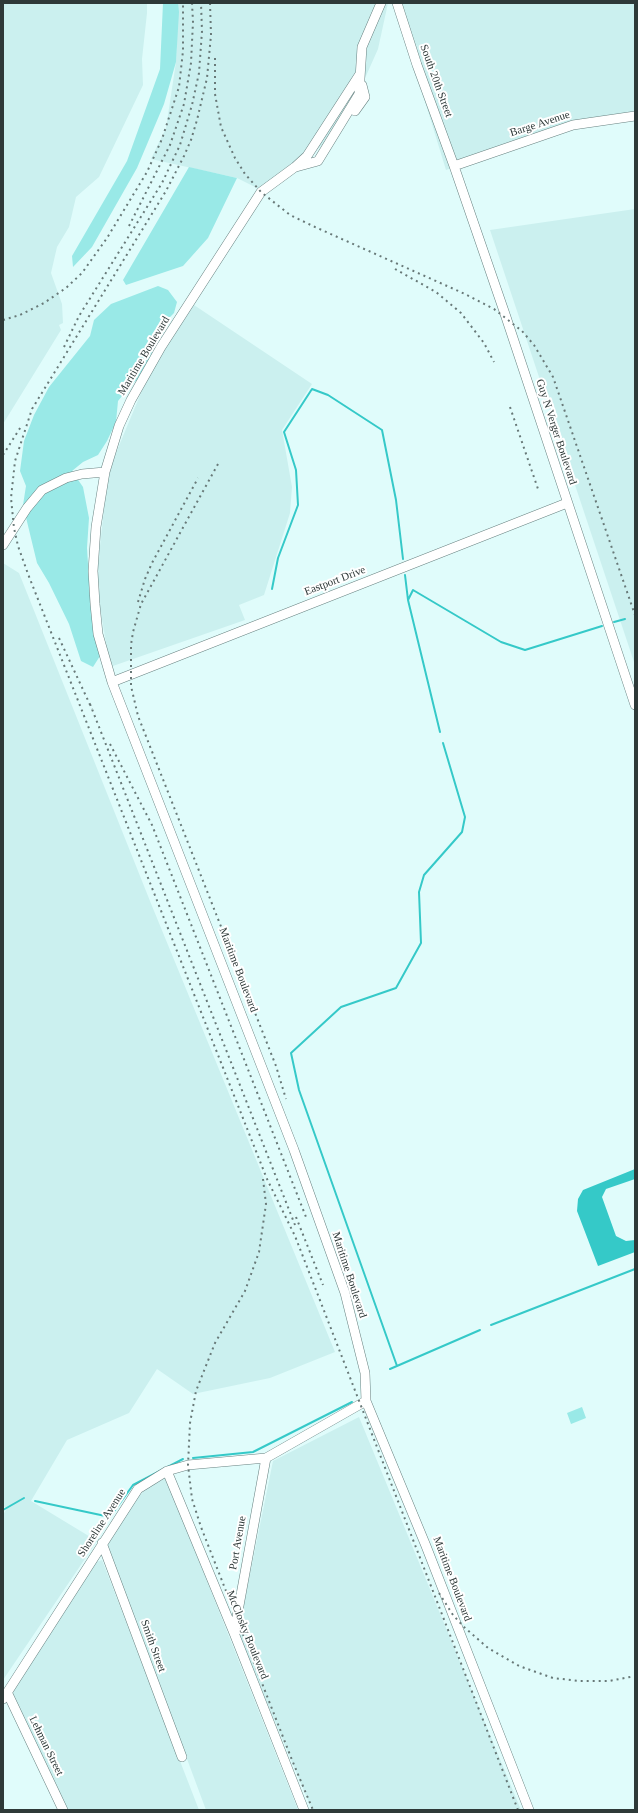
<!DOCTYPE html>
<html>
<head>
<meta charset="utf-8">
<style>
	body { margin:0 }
	#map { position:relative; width:638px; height:1813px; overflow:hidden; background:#e0fcfb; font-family:Georgia,serif }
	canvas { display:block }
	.frame { position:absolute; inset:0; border:4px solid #2e3938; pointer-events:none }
</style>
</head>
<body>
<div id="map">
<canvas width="638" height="1813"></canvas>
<div class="frame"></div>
</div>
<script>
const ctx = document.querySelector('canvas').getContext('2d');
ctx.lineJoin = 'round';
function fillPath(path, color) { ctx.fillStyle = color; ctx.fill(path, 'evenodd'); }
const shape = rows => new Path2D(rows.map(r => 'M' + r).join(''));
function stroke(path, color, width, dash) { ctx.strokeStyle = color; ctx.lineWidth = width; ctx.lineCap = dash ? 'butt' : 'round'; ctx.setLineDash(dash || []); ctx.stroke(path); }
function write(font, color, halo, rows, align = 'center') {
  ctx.font = font + ' Georgia,serif'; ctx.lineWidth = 4; ctx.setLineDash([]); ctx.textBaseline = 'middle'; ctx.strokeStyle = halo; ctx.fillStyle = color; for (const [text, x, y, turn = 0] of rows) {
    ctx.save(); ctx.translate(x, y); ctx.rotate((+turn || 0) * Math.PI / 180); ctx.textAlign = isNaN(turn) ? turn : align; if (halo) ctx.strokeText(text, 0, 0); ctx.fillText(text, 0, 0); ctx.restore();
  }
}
fillPath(shape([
	[3,3,147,3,147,13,142,59,143,85,99,177,76,197,69,227,57,247,51,273,62,304,63,323,59,325,61,330,3,424,3,344,16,340,3,344],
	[178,3,388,3,378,49,342,130,263,191,237,178,151,159,166,128,176,62],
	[398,3,635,3,635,117,587,123,446,170,409,49],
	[635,209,635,665,490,230],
	[194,305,312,384,282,430,292,487,290,513,264,595,239,605,245,620,110,667,96,583,108,472,151,369],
	[3,563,19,573,152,906,335,1352,270,1378,193,1394,157,1369,129,1413,67,1440,31,1501,97,1541,3,1680,3,1515,7,1508,3,1506],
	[359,1417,521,1810,312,1810,238,1633,273,1461],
	[166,1478,298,1810,206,1810,107,1544,138,1497,147,1488],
	[102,1560,199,1810,68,1810,13,1695,14,1688,94,1563]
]), '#cbf0ef');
fillPath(shape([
	[163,3,178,3,179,12,176,62,164,104,137,168,92,247,73,267,72,256,127,161,160,69],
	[189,167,237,178,208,238,183,266,126,285,123,280],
	[158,286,168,290,177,302,174,313,163,324,152,341,152,352,146,372,131,385,118,401,116,422,107,441,98,455,83,462,72,471,83,487,89,518,87,548,90,596,100,656,93,667,81,661,69,624,49,583,37,563,23,505,26,486,20,471,24,441,34,415,49,387,90,336,94,320,111,304],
	[582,1407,586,1418,571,1424,567,1413]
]), '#99e9e7');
fillPath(shape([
	[635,1169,635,1179,606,1189,602,1197,616,1236,626,1241,635,1240,635,1252,598,1266,577,1211,578,1199,583,1190]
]), '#35c9c8');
stroke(shape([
	[405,575,408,600],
	[272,589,278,558,298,505,296,470,284,432,312,389,328,395,382,430,396,500,403,559],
	[614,622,625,619],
	[440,732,408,600,413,590,501,642,525,650,602,626],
	[491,1325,635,1269],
	[397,1366,299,1090,291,1053,341,1007,396,988,421,943,419,892,424,875,462,832,465,817,443,743],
	[390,1369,480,1330],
	[193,1458,253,1452,352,1402],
	[35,1501,110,1517,133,1485,183,1459],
	[3,1510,24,1498]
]), '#35c9c8', 2);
const street = shape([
	[397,3,417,65,454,166,506,317,635,705],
	[360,74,307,156,295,167,261,192,161,347,131,400,119,426,105,472,96,527,93,571,95,604,98,634,112,682,294,1150,345,1293,365,1373,366,1401,426,1546,529,1810],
	[355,111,365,97,362,85],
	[454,166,573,125,635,116],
	[296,167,318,161,359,94,362,47,381,3],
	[3,545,27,508,42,490,66,478,82,474,105,472],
	[112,682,567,503],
	[167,1471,234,1633,304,1810],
	[102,1543,182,1757],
	[234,1633,266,1458],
	[7,1692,63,1810],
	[3,1699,138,1489,167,1471,188,1465,266,1458,366,1401]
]);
stroke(street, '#688281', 10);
stroke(street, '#fff', 9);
stroke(shape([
	[210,3,211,35,207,78,197,120,191,140,184,156,166,191,32,409,15,461,11,498,14,528,18,546,28,574,267,1179,295,1236,518,1810],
	[215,58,215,94,221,127,235,158,245,174,261,192,290,215,315,227,465,294,494,309,522,331,534,345,553,377,635,615],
	[129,226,170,145,184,104,191,63,193,22,192,3],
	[395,269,436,292,461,313,484,343,494,362],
	[3,320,20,315,44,303,66,288,82,273,107,238,147,172,162,139,179,87,183,51,183,3],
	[64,347,79,316,162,183,180,145,192,105,199,73,202,31,201,3],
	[510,407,538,489],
	[3,455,22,425],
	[218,464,141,604,133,632,131,645,131,686,138,716,276,1066,286,1099],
	[138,602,145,579,152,563,198,478],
	[59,638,92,709],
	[90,704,295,1225],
	[110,744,152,825,306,1217],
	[263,1179,266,1204,259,1252,245,1291,215,1343,196,1391,190,1423,188,1465,192,1499,201,1527,292,1760,313,1810],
	[296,1217,323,1285],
	[439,1593,453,1615,464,1627,488,1648,519,1666,553,1678,580,1681,609,1681,635,1676]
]), '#687978', 2, [2, 4]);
write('11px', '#2e3938', '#fff', [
	["South 20th Street",436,81,70],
	["Barge Avenue",540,124,-18],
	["Maritime Boulevard",144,356,-59],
	["Guy N Verger Boulevard",556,432,72],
	["Eastport Drive",335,581,-21],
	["Maritime Boulevard",238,970,69],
	["Maritime Boulevard",349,1275,72],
	["Shoreline Avenue",102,1523,-57],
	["Port Avenue",238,1543,-80],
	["Maritime Boulevard",452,1579,69],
	["McClosky Boulevard",247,1635,68],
	["Smith Street",153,1646,70],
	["Lehman Street",46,1746,64]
]);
</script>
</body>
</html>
